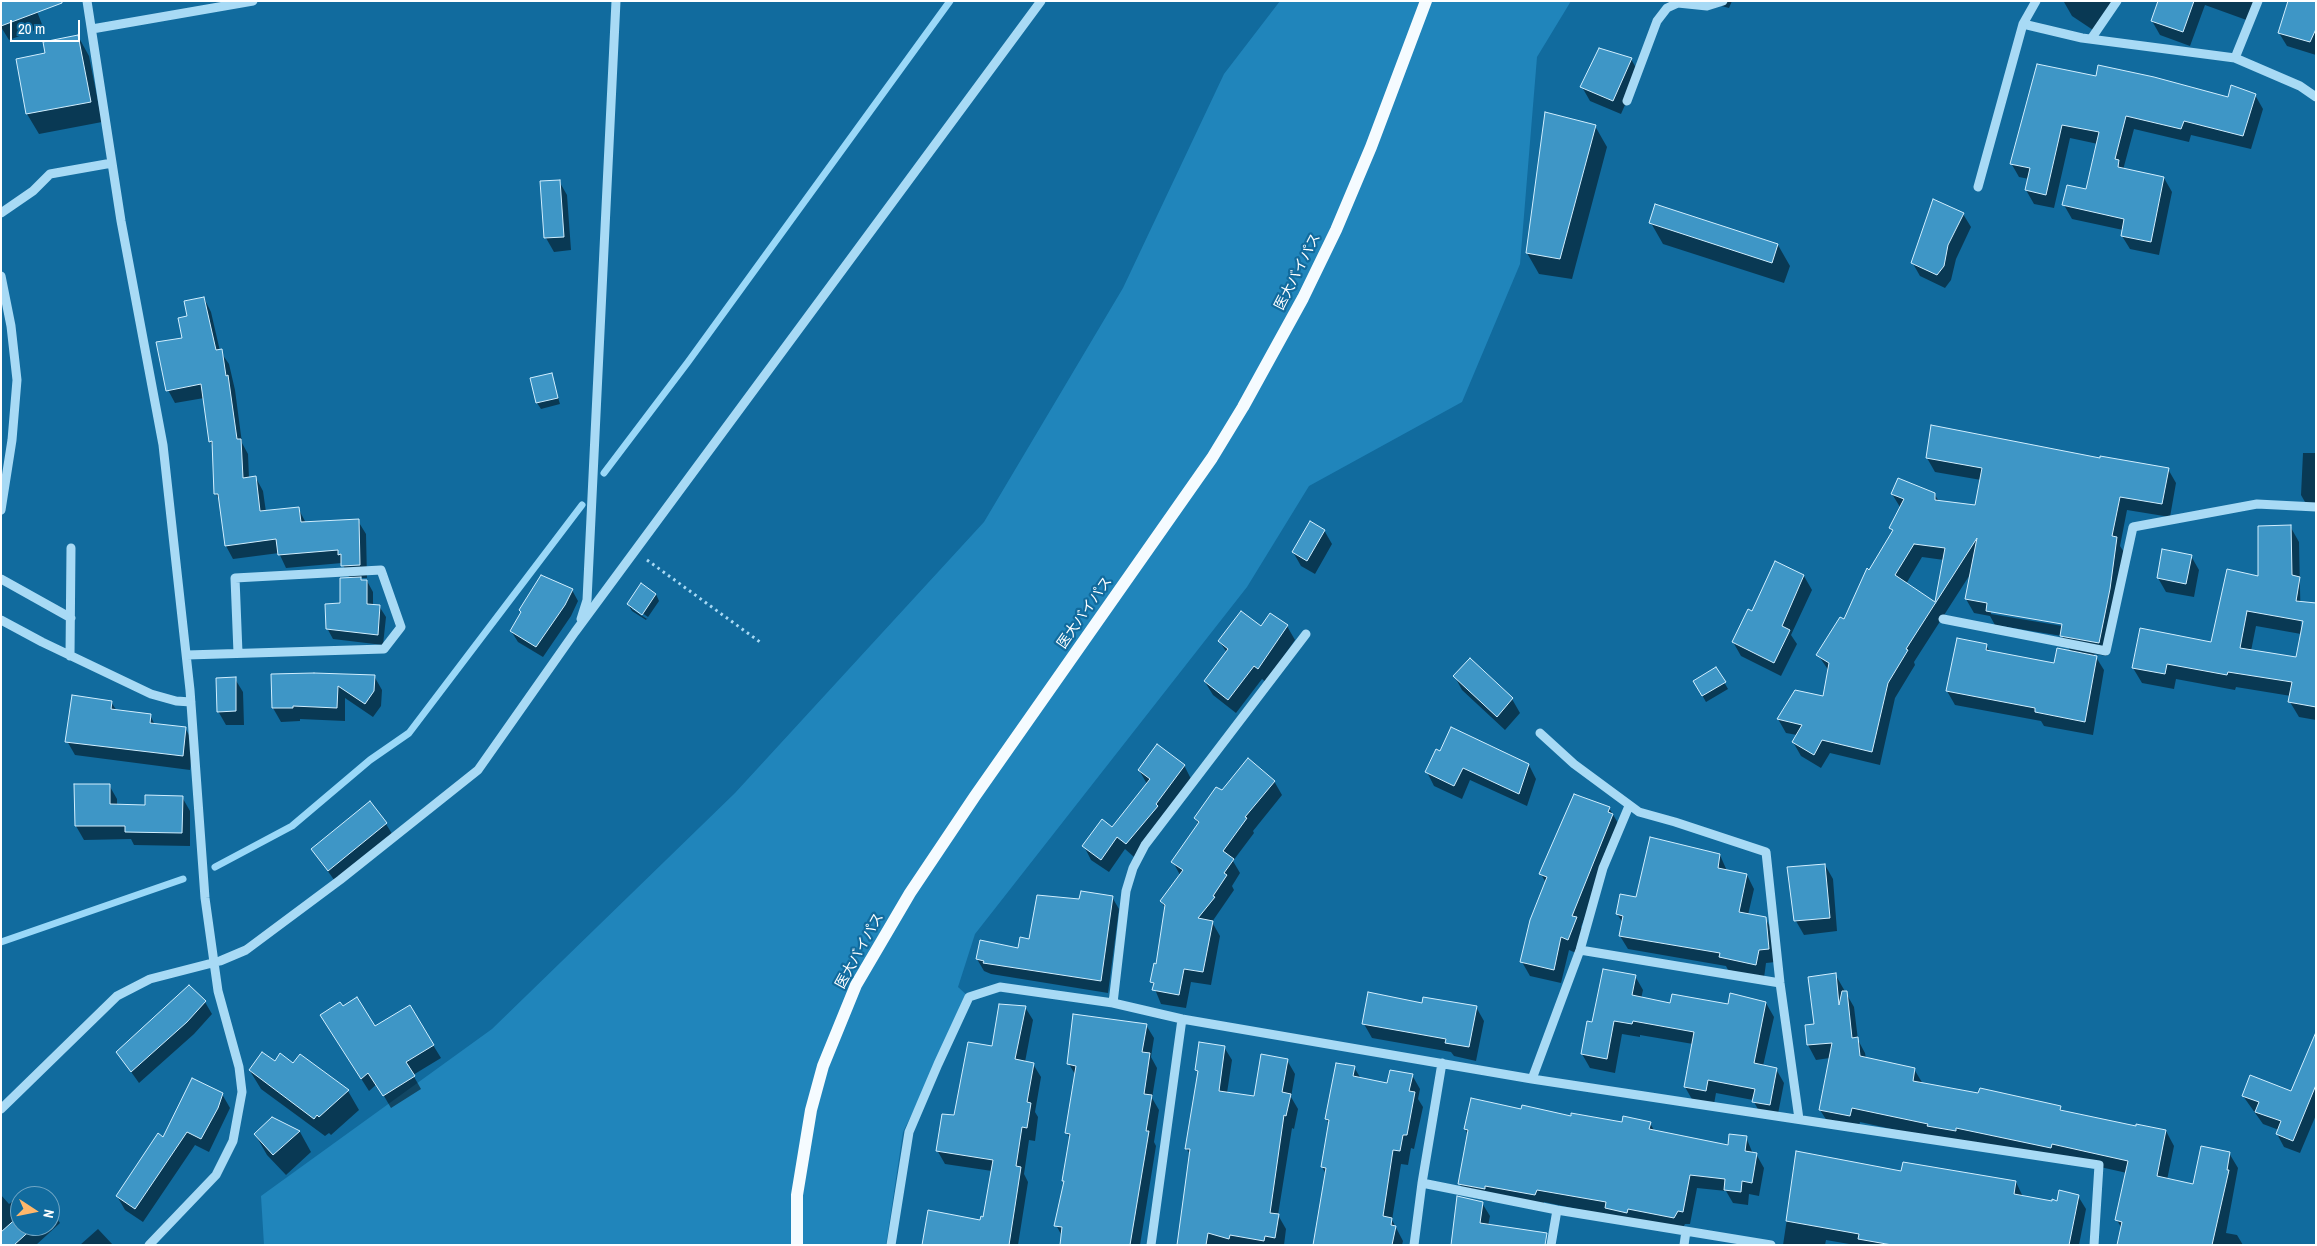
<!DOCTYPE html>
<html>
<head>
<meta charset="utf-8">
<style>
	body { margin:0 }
	#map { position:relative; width:2317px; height:1246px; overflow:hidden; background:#116b9e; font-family:"Archivo Narrow",sans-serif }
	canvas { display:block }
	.frame { position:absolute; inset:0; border:2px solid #fff; pointer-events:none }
	.north { position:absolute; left:10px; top:1186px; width:50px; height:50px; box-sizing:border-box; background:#116b9e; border:1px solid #70a6c5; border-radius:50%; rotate:101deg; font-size:14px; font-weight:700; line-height:20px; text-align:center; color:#fff }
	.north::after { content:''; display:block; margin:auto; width:18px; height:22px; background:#ffb76b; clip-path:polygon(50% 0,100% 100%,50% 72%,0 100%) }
	.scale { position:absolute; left:10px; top:20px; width:70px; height:22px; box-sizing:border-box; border:2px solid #fff; border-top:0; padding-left:6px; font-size:15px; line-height:18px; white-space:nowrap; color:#fff; -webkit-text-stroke:4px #116b9e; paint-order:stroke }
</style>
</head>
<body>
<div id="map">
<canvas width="2317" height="1246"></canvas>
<div class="frame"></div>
<div class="north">N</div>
<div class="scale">20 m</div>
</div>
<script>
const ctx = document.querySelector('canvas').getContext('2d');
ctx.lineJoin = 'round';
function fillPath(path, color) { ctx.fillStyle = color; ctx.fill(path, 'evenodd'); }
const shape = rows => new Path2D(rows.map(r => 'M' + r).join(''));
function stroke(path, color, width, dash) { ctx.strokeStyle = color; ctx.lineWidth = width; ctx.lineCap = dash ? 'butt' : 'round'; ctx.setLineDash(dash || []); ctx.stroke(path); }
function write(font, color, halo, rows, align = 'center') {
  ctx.font = font + ' "Archivo Narrow","Noto Sans JP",sans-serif'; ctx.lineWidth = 4.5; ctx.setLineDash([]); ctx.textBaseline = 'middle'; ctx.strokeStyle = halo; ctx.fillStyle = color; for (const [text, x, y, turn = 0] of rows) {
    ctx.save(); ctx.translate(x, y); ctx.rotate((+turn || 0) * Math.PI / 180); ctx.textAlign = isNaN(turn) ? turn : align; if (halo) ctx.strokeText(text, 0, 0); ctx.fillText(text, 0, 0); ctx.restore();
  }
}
fillPath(shape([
	[1280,1,1571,1,1537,57,1520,264,1462,402,1309,486,1247,587,975,934,958,987,969,997,903,1132,886,1245,264,1245,261,1196,492,1029,735,793,984,522,1123,288,1224,74]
]), '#2085bb');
fillPath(shape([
	[1,1,33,1,43,27,9,40,1,27],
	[1702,1,1732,1,1729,8],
	[2115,1,2096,32,2072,16,2064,2],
	[2159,1,2260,1,2252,22,2205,5,2190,46,2160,35,2152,21],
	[2316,1,2316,55,2287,46,2279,33],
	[78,36,89,56,102,122,39,134,27,114,17,60,47,54],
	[1631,59,1639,73,1621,114,1590,101,1582,87],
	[2096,77,2229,99,2255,95,2263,109,2251,149,2191,135,2189,142,2134,129,2123,170,2164,178,2172,192,2159,255,2130,249,2122,236,2123,230,2072,219,2064,205,2087,190,2098,144,2070,138,2054,208,2034,204,2026,190,2029,179,2019,177,2011,163],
	[1595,126,1607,147,1572,279,1539,274,1527,253],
	[559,181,567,195,571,250,554,252,546,238],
	[1963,214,1971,227,1956,259,1951,280,1945,288,1920,276,1912,262],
	[1651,223,1778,245,1790,266,1784,283,1663,244],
	[204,298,211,312,220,351,229,364,235,390,242,443,248,454,249,478,256,478,263,491,266,512,298,508,306,523,358,521,366,534,367,578,360,578,362,581,367,581,373,592,373,606,379,606,386,617,383,645,333,639,327,628,342,605,350,579,342,563,286,568,279,553,233,559,226,546,220,502,216,494,213,447,210,441,204,398,175,403,168,390,189,317],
	[551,375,560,404,541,409,537,403],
	[2303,453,2316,453,2316,509,2309,509,2301,495],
	[1927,458,2101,459,2168,469,2176,483,2170,517,2127,510,2120,546,2124,552,2117,604,2107,656,2094,654,2104,670,2093,735,2044,726,2041,721,1955,705,1947,691,1986,645,1990,652,2055,665,2071,652,2062,636,1995,625,1990,616,1974,613,1966,599,1971,573,1914,662,1915,665,1895,698,1880,765,1830,753,1821,768,1801,756,1793,742,1797,735,1786,733,1778,719,1796,691,1824,698,1829,671,1818,655,1844,621,1893,532,1891,528,1900,507,1892,494,1934,494,1939,501,1976,507,1981,480,1935,472],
	[1922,557,1944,560,1936,604,1906,584],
	[1991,611,2068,624,2068,627,1991,614],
	[2290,526,2299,542,2301,634,2256,626,2251,651,2295,662,2316,648,2316,720,2299,717,2290,702,2291,696,2236,687,2235,690,2176,679,2174,689,2142,683,2133,668,2212,644,2260,577],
	[1324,530,1332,544,1315,574,1301,566,1293,552],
	[2191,556,2199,570,2194,597,2166,592,2158,578],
	[1775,563,1804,576,1812,590,1791,635,1797,644,1781,676,1741,656,1733,642,1753,613],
	[572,590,578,601,571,616,543,657,518,642,511,631],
	[656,594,659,601,646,620,632,611,628,604],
	[632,606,648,617,647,619,632,609],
	[1287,626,1295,640,1266,682,1262,679,1236,713,1213,695,1205,682,1227,653,1220,642,1261,628],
	[1470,660,1512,699,1520,713,1505,730,1462,690,1455,677],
	[1716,668,1728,689,1706,702,1694,681],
	[272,675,374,676,382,690,381,706,373,717,345,698,345,721,300,719,300,721,281,722,273,708],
	[235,679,243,692,244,725,226,725,218,711],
	[111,702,117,711,150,715,155,725,185,728,193,742,190,770,75,755,67,741],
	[1441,753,1529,765,1536,779,1527,806,1470,780,1462,799,1434,786,1427,772],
	[1184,765,1191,779,1134,857,1125,849,1109,872,1091,860,1084,846,1112,828,1147,784,1139,770],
	[1274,781,1282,795,1253,831,1254,833,1233,861,1240,873,1232,886,1234,890,1212,922,1220,936,1211,985,1191,982,1186,1008,1161,1004,1152,982,1157,965,1165,908,1161,901,1180,875,1173,862,1199,825,1195,818,1222,792],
	[109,785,117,799,117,805,146,806,182,797,190,811,190,846,134,845,131,839,84,840,76,826],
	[1609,808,1621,828,1581,927,1584,932,1576,953,1569,950,1561,983,1530,976,1522,962,1546,883,1541,874],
	[386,824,394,837,337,884,312,849],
	[1720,855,1727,871,1747,875,1754,889,1748,915,1765,918,1773,932,1776,962,1766,963,1764,978,1728,970,1726,966,1628,949,1620,936,1623,923,1617,914,1637,899],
	[1825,865,1833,879,1837,931,1804,935,1796,921,1788,868],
	[1112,897,1119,909,1108,993,991,974,984,971,977,959,1020,949,1080,901],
	[1835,974,1854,1007,1858,1040,1865,1053,1866,1059,1914,1069,1923,1084,2060,1107,2063,1112,2137,1128,2166,1131,2174,1146,2167,1180,2194,1186,2229,1153,2238,1168,2226,1233,2237,1235,2243,1245,2119,1245,2122,1229,2117,1220,2127,1173,2060,1158,1964,1145,1860,1122,1858,1130,1829,1124,1820,1110,1830,1058,1816,1060,1808,1045,1806,1026,1815,1025],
	[1635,976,1643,990,1641,999,1671,1004,1729,1005,1766,1003,1774,1017,1763,1066,1776,1069,1784,1083,1777,1119,1761,1115,1753,1100,1716,1093,1714,1104,1693,1101,1685,1087,1693,1044,1640,1035,1640,1037,1622,1034,1615,1073,1590,1068,1582,1054,1593,1024],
	[189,987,205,1002,212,1014,194,1034,139,1083,117,1052],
	[1423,1004,1476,1007,1484,1021,1476,1061,1454,1056,1451,1052,1372,1038,1364,1024],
	[1025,1007,1033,1020,1025,1062,1033,1064,1041,1077,1035,1112,1038,1117,1035,1141,1029,1140,1024,1174,1028,1182,1018,1245,923,1245,981,1221,984,1218,992,1171,945,1164,937,1150,993,1047],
	[1146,1025,1154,1038,1151,1057,1157,1068,1152,1098,1159,1110,1154,1142,1156,1146,1140,1245,1061,1245,1062,1236,1056,1225,1065,1184,1063,1181,1070,1139,1067,1133,1076,1076,1069,1064],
	[329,1028,374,1028,433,1045,441,1058,413,1075,421,1089,391,1108,377,1084,369,1091],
	[2316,1042,2316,1115,2300,1153,2284,1147,2277,1134,2279,1130,2263,1124,2243,1096,2292,1092],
	[1224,1047,1232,1060,1227,1093,1255,1098,1287,1060,1295,1074,1291,1097,1298,1109,1294,1129,1292,1128,1278,1215,1286,1229,1284,1245,1178,1245,1191,1156,1186,1148,1199,1074,1197,1070],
	[300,1056,348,1091,359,1110,331,1135,329,1133,325,1136,261,1089,250,1071,275,1063,293,1065],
	[1354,1067,1361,1079,1388,1085,1412,1075,1420,1089,1418,1099,1423,1107,1414,1149,1411,1148,1408,1165,1401,1164,1392,1220,1403,1241,1402,1245,1313,1245,1326,1174,1322,1167,1329,1124,1326,1119],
	[222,1094,230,1108,209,1152,195,1145,143,1222,125,1210,117,1196,164,1139],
	[1522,1111,1623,1124,1650,1123,1655,1132,1729,1146,1746,1137,1753,1154,1756,1154,1764,1168,1759,1196,1749,1194,1748,1205,1733,1203,1726,1191,1697,1188,1690,1224,1685,1224,1681,1231,1544,1202,1543,1208,1492,1198,1492,1202,1467,1196,1459,1183,1468,1135,1465,1129],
	[272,1118,300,1132,311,1152,286,1175,267,1155,255,1134],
	[1797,1153,1902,1172,2016,1182,2023,1197,2058,1202,2078,1196,2086,1209,2079,1245,1855,1245,1826,1240,1825,1245,1783,1245],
	[32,1188,40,1196,20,1196],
	[1,1195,9,1204,20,1196,20,1226,50,1226,50,1207,60,1223,36,1245,1,1245],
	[1482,1203,1490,1216,1488,1226,1452,1245],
	[98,1229,113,1245,80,1245]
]), '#0007');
stroke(shape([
	[604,473,688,362,950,1],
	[215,867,292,826,370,760,409,733,582,505],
	[1,942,183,879]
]), '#9ad8f8', 7);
const building = shape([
	[1,1,62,1,62,3,1,26,1,1],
	[2158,1,2194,1,2183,32,2151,21,2158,1],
	[2288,1,2316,1,2316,29,2310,42,2278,33,2288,1],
	[78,35,91,102,26,114,16,59,45,53,43,42,78,35],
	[1599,48,1632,58,1613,101,1580,87,1599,48],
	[2037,64,2096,76,2098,65,2154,77,2228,97,2231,85,2256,94,2243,136,2184,121,2181,129,2126,116,2115,159,2119,160,2118,167,2164,177,2151,242,2121,236,2124,219,2062,205,2067,185,2086,189,2099,132,2062,125,2046,195,2025,190,2030,168,2010,164,2037,64],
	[1545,112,1596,125,1560,259,1526,253,1545,112],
	[560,180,564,237,544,238,540,181,560,180],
	[1933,199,1964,213,1948,245,1944,266,1937,275,1911,263,1933,199],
	[1655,204,1778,244,1772,263,1649,223,1655,204],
	[204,297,216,350,222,349,226,376,228,375,237,439,241,439,243,478,256,476,260,511,299,507,301,522,359,519,360,565,341,566,341,554,338,555,338,550,278,555,276,539,225,546,218,494,214,494,212,441,209,442,201,384,166,391,156,342,182,338,178,318,187,316,184,301,204,297],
	[552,373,558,398,536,403,530,378,552,373],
	[1931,425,2100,458,2100,456,2169,468,2162,504,2120,497,2112,536,2117,537,2110,589,2099,643,2060,636,2062,624,1986,611,1987,603,1965,599,1977,538,1906,649,1908,650,1888,683,1872,752,1822,740,1814,755,1792,742,1802,725,1777,719,1795,690,1823,696,1829,663,1816,655,1840,617,1844,619,1867,568,1869,570,1893,530,1889,528,1904,499,1891,494,1898,478,1935,493,1935,500,1975,505,1982,468,1926,458,1931,425],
	[1914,544,1945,548,1935,602,1895,575,1914,544],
	[1310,521,1325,530,1307,561,1292,552,1310,521],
	[2291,525,2292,575,2300,577,2296,601,2316,603,2316,707,2288,702,2292,682,2228,672,2227,675,2167,664,2165,674,2132,668,2140,628,2211,642,2227,569,2258,576,2258,526,2291,525],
	[2247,611,2303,621,2296,657,2240,648,2247,611],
	[2162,549,2192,555,2186,584,2157,578,2162,549],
	[1775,561,1804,575,1782,626,1790,630,1774,663,1732,642,1748,609,1752,611,1775,561],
	[541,575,573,589,565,605,536,647,510,631,521,612,519,610,541,575],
	[361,577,361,580,367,580,367,604,380,605,378,635,326,629,325,604,340,603,340,578,361,577],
	[641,583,656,594,642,615,627,604,641,583],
	[1241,611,1261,626,1270,613,1288,625,1258,669,1254,666,1228,700,1204,681,1228,649,1218,641,1241,611],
	[1957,638,1987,644,1986,650,2054,663,2057,648,2097,656,2085,722,2035,712,2035,708,1946,691,1957,638],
	[1470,658,1513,698,1497,717,1453,676,1470,658],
	[1716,667,1726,682,1702,696,1693,681,1716,667],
	[314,673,375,675,374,691,365,704,338,686,337,708,293,706,293,708,272,708,271,674,314,673],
	[236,677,236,711,217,712,216,678,236,677],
	[72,695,112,701,111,709,151,714,150,723,186,727,183,756,65,742,72,695],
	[1451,727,1529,764,1519,794,1463,768,1454,786,1425,772,1436,749,1440,751,1451,727],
	[1157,744,1185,765,1156,804,1158,806,1126,844,1117,837,1101,860,1082,846,1102,819,1112,827,1150,779,1138,770,1157,744],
	[1248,758,1275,781,1245,817,1247,818,1223,851,1234,859,1224,873,1227,875,1213,896,1215,897,1198,918,1213,921,1203,972,1184,969,1179,995,1152,990,1154,983,1150,982,1154,963,1156,964,1165,905,1160,901,1183,870,1171,862,1199,822,1194,818,1216,787,1222,790,1248,758],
	[74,784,110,784,110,804,145,805,145,795,183,796,182,833,125,832,125,826,75,826,74,784],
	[1574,794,1610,807,1608,812,1613,814,1572,916,1577,917,1568,940,1561,937,1554,970,1520,962,1530,920,1547,877,1539,874,1574,794],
	[370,801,387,823,328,871,311,849,370,801],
	[1650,837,1720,854,1718,868,1747,874,1739,912,1766,917,1769,949,1759,950,1756,965,1719,957,1720,953,1619,936,1623,916,1616,914,1620,894,1636,897,1650,837],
	[1825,864,1830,918,1794,921,1787,867,1825,864],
	[1081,891,1113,896,1101,981,983,963,984,961,976,959,980,940,1018,948,1020,937,1029,939,1037,895,1079,899,1081,891],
	[1603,969,1636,975,1632,995,1670,1003,1672,994,1728,1004,1730,993,1766,1002,1754,1063,1777,1068,1770,1105,1752,1102,1755,1089,1708,1080,1706,1091,1684,1087,1694,1032,1633,1021,1632,1024,1614,1021,1607,1059,1581,1054,1587,1021,1592,1022,1603,969],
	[1836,973,1839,1005,1842,991,1847,991,1852,1038,1858,1037,1860,1056,1915,1068,1913,1081,1978,1093,1980,1088,2061,1106,2060,1110,2136,1126,2136,1124,2166,1130,2157,1176,2193,1184,2201,1146,2230,1152,2227,1170,2229,1170,2212,1245,2117,1245,2122,1222,2115,1220,2128,1161,2052,1144,2051,1148,1956,1128,1956,1131,1927,1126,1928,1124,1852,1108,1850,1116,1819,1110,1832,1043,1807,1045,1805,1025,1814,1024,1808,977,1836,973],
	[189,985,206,1001,187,1022,131,1072,116,1052,189,985],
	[1368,992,1422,1003,1423,997,1477,1006,1469,1047,1445,1043,1446,1039,1362,1024,1368,992],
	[357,997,375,1026,410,1005,434,1045,406,1062,415,1076,383,1096,368,1073,361,1079,320,1015,340,1002,343,1006,357,997],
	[999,1004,1026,1006,1015,1059,1034,1063,1027,1102,1031,1103,1027,1128,1022,1127,1016,1166,1021,1167,1009,1245,922,1245,928,1210,980,1220,981,1216,983,1217,993,1160,936,1151,942,1114,954,1115,968,1042,992,1046,999,1004],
	[1073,1014,1147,1024,1142,1052,1150,1053,1144,1094,1152,1095,1146,1131,1149,1131,1130,1245,1060,1245,1062,1227,1054,1226,1064,1181,1062,1181,1070,1134,1065,1133,1076,1066,1067,1064,1073,1014],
	[2316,1032,2316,1085,2293,1141,2276,1134,2281,1121,2255,1112,2259,1102,2242,1096,2250,1075,2291,1091,2316,1032],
	[1199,1042,1225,1046,1219,1091,1254,1096,1261,1054,1288,1059,1282,1092,1291,1094,1286,1116,1284,1115,1270,1213,1279,1214,1275,1238,1265,1236,1264,1241,1230,1235,1229,1239,1208,1233,1206,1245,1177,1245,1190,1149,1185,1149,1198,1071,1195,1070,1199,1042],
	[262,1052,275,1061,280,1053,293,1063,300,1054,349,1090,319,1117,317,1115,314,1119,249,1070,262,1052],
	[1336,1063,1355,1066,1353,1076,1387,1083,1390,1070,1413,1074,1409,1091,1415,1092,1407,1135,1403,1135,1400,1151,1393,1150,1383,1216,1392,1218,1391,1225,1396,1226,1392,1245,1313,1245,1326,1168,1321,1167,1329,1120,1325,1119,1336,1063],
	[192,1078,223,1093,218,1108,201,1139,187,1132,135,1209,116,1196,158,1133,163,1137,192,1078],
	[1471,1098,1521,1109,1522,1105,1571,1116,1571,1113,1622,1122,1623,1116,1651,1122,1649,1129,1728,1145,1729,1134,1747,1136,1745,1151,1757,1153,1752,1183,1742,1181,1741,1192,1724,1190,1725,1179,1690,1175,1683,1212,1678,1211,1674,1218,1628,1209,1627,1213,1605,1208,1606,1202,1537,1190,1535,1195,1485,1186,1485,1189,1458,1184,1468,1130,1464,1129,1471,1098],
	[272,1117,300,1131,273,1155,254,1134,272,1117],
	[1796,1151,1901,1171,1903,1162,2016,1181,2014,1194,2052,1201,2052,1199,2057,1201,2059,1190,2079,1195,2069,1245,1892,1245,1858,1239,1859,1234,1786,1221,1796,1151],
	[1457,1196,1483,1202,1480,1223,1547,1233,1545,1245,1451,1245,1457,1196],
	[20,1215,20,1226,35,1226,14,1245,1,1245,1,1232,20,1215]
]);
fillPath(building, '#3e96c6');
stroke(building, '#d1eefe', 1);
stroke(shape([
	[647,560,760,642]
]), '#a8daf5', 3, [2.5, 4]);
stroke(shape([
	[87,1,121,221,163,445,190,690,205,898,218,991,239,1067,242,1092,233,1141,216,1175,149,1245],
	[2023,24,2082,38,2235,58,2300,86,2316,97],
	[92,29,253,1],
	[2091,39,2117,1],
	[2235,58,2258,1],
	[1627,101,1657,21,1667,8,1678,3,1707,6,1723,1],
	[1978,187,2023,24,2036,1],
	[1,213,33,191,50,174,112,163],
	[1,276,11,326,17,380,12,440,1,510],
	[1,579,71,618],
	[581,619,587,600,616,1],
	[1943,619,2106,651,2133,527,2257,504,2316,507],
	[1,620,42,642,151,694,176,701,191,702],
	[187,655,384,649,401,627,381,570,235,578,238,653],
	[70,656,71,548],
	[1540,733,1574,764,1639,812,1675,822,1766,852,1780,983,1799,1119],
	[1580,950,1780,983],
	[1113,1003,1126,891,1133,868,1145,845,1306,634],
	[1532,1079,1580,950,1603,868,1629,806],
	[1,1109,117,996,150,979,220,961,246,950,340,880,478,770,575,632,1041,1],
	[1422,1183,1557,1210,1771,1245],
	[891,1245,909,1132,938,1064,969,997,1000,987,1113,1003,1182,1019,1532,1079,2099,1165,2094,1245],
	[1151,1245,1182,1019],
	[1414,1245,1422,1183,1442,1063],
	[1551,1245,1557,1210],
	[1684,1245,1686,1231]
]), '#a8daf5', 9);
stroke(shape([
	[797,1245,797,1195,811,1110,823,1066,856,985,910,893,975,796,1212,458,1243,407,1303,298,1336,230,1371,147,1426,1]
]), '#f5fbff', 12);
write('14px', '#fff', '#116b9e', [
	["医大バイパス",1298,272,-63],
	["医大バイパス",1085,613,-55],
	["医大バイパス",860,951,-61]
]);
</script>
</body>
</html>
